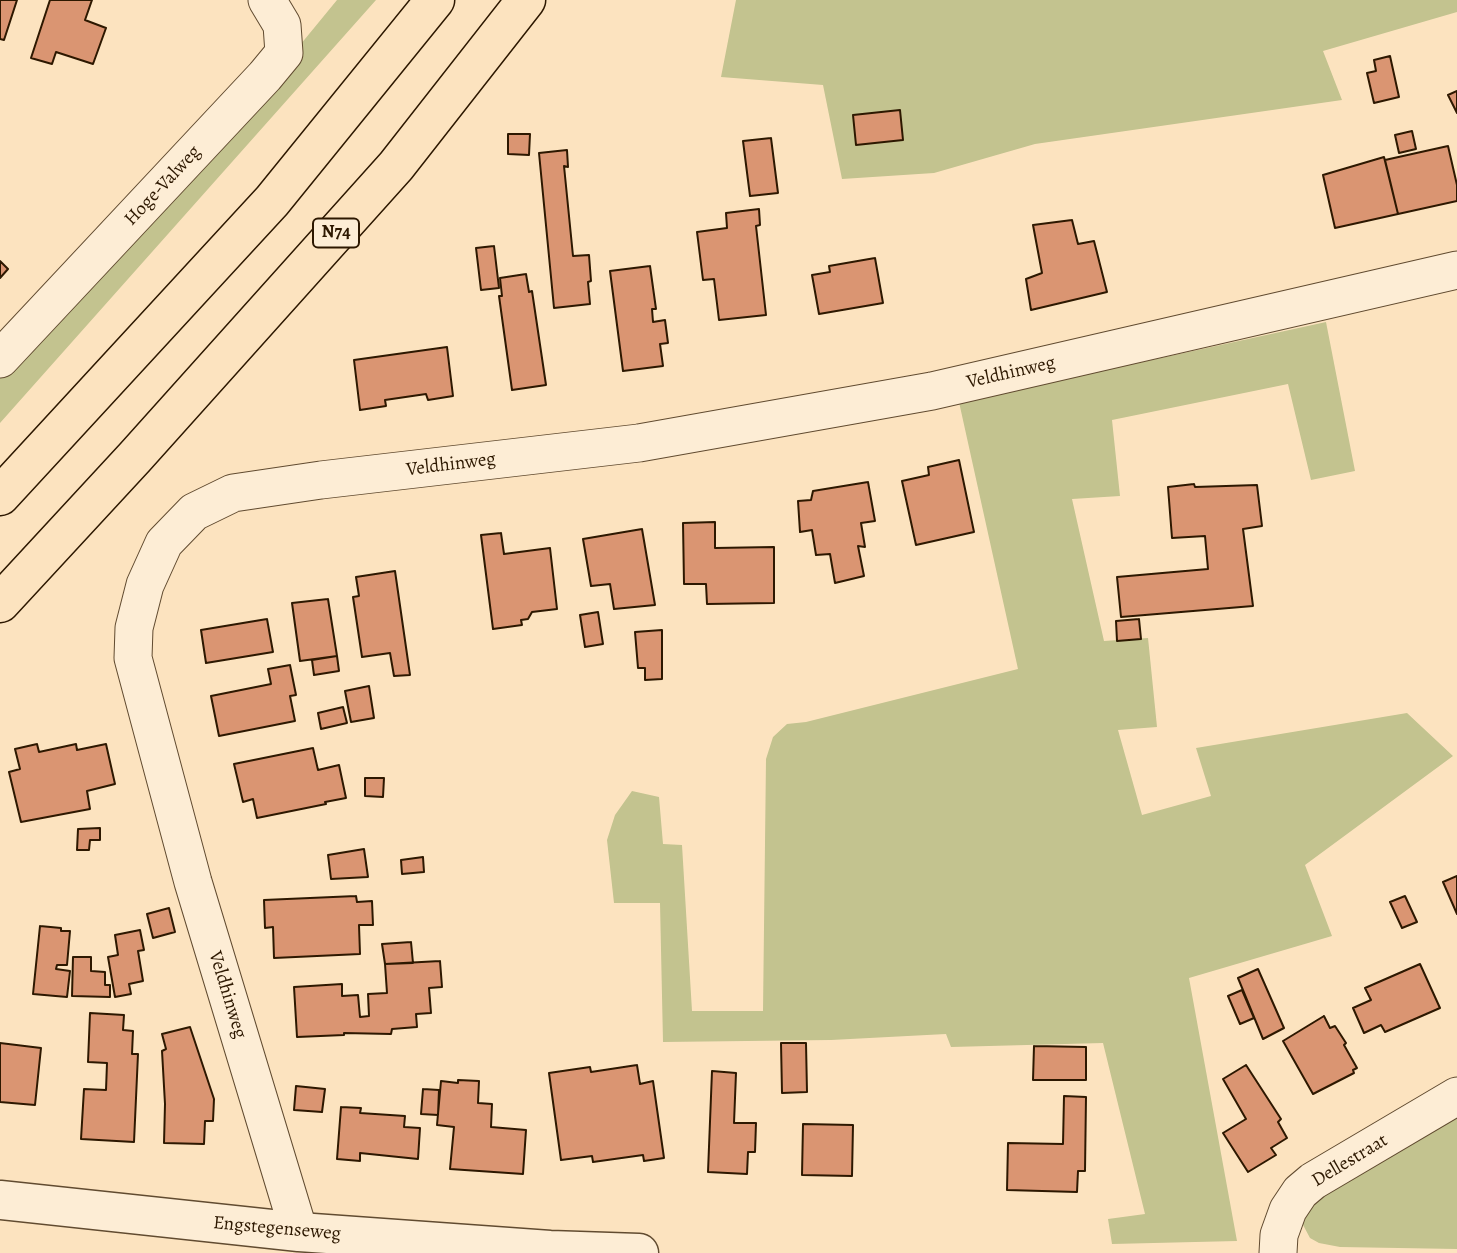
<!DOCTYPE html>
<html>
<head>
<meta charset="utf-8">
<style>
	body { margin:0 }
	canvas { display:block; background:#fce3bf }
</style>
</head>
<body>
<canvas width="1457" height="1253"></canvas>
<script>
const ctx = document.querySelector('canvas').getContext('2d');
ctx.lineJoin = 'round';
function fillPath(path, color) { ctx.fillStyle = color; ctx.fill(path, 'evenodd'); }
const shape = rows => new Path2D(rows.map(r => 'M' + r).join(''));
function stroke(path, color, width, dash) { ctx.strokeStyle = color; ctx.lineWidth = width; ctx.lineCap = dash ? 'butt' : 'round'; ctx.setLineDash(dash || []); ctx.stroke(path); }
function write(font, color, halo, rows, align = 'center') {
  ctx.font = font + ' Alegreya,serif'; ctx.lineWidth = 7; ctx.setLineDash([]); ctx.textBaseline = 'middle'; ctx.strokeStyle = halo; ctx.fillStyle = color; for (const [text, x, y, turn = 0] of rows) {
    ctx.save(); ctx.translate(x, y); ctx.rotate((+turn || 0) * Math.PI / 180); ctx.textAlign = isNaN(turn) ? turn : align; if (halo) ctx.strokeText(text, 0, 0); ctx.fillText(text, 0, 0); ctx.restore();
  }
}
fillPath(shape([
	[337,0,376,0,0,423,0,370,282,67],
	[736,0,1457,0,1457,12,1323,51,1342,100,1035,144,934,173,842,179,823,85,721,77],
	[1326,322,1355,471,1311,480,1288,384,1112,420,1120,496,1072,499,1104,641,1148,638,1157,727,1118,730,1142,815,1211,796,1196,748,1407,713,1453,756,1305,865,1332,936,1189,978,1237,1241,1112,1244,1108,1219,1145,1214,1103,1043,951,1047,946,1034,831,1040,663,1042,660,903,614,903,607,840,615,815,632,791,659,797,663,844,682,845,692,1011,763,1011,766,759,773,737,787,724,806,722,1018,669,959,402],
	[1457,1111,1457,1249,1340,1247,1319,1243,1310,1238,1302,1223,1306,1204]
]), '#c3c38f');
const building = shape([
	[0,0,17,0,4,40,0,39,0,0],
	[50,0,92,0,85,20,106,28,93,64,56,52,52,64,31,58,50,0],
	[1390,56,1399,97,1374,103,1367,73,1376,71,1374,60,1390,56],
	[1457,91,1457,113,1448,95,1457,91],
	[900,110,903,140,856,145,853,115,900,110],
	[1412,131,1416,149,1399,153,1395,135,1412,131],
	[508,134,530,134,529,155,508,154,508,134],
	[771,138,778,193,750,196,743,141,771,138],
	[1448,146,1457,185,1457,201,1398,214,1385,160,1448,146],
	[567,150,568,167,564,166,573,256,589,255,591,281,588,282,590,304,554,308,539,153,567,150],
	[1384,157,1398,214,1335,228,1323,175,1384,157],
	[759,209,760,225,756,226,766,315,719,320,714,279,703,280,697,232,727,228,726,213,759,209],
	[1072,220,1078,244,1094,241,1107,292,1031,310,1026,279,1042,273,1033,225,1072,220],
	[494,246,499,288,481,290,476,248,494,246],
	[875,258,883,303,819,314,812,275,830,272,829,266,875,258],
	[0,261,8,269,0,278,0,261],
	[650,266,656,309,652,309,653,322,665,320,668,343,660,344,663,366,623,371,610,271,650,266],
	[526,274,529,292,532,291,546,385,512,390,499,296,502,296,500,278,526,274],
	[447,347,453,396,428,400,426,394,385,400,386,406,360,410,354,360,447,347],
	[959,460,974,532,916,545,902,481,929,475,928,467,959,460],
	[868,482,875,521,861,523,865,547,858,546,864,576,835,583,830,554,816,555,812,530,800,532,798,501,811,500,813,491,868,482],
	[1194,484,1195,487,1257,485,1262,526,1243,529,1253,606,1121,617,1117,577,1208,569,1205,536,1172,538,1168,487,1194,484],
	[715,522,715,548,774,547,774,603,707,604,706,584,684,584,683,523,715,522],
	[642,529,655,605,614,609,610,584,591,586,583,539,642,529],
	[501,533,504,554,550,548,557,609,532,612,528,619,521,620,522,625,493,629,481,535,501,533],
	[395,571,410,675,394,676,390,653,362,657,353,597,359,596,356,577,395,571],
	[328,599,337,656,300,661,292,603,328,599],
	[598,612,603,644,585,647,580,615,598,612],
	[267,619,273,652,206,663,201,630,267,619],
	[1139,619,1141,639,1117,641,1116,621,1139,619],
	[662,630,662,679,645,680,645,668,638,668,635,632,662,630],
	[337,656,339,671,314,675,312,660,337,656],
	[290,665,296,695,290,696,295,721,219,736,211,696,271,684,268,669,290,665],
	[369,686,374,718,351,722,345,691,369,686],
	[343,707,347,723,321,729,318,713,343,707],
	[37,744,39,752,76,744,77,750,106,744,115,784,87,791,90,809,21,822,9,772,20,769,15,749,37,744],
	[313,748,318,770,339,765,346,798,325,802,326,804,257,818,253,799,243,802,234,764,313,748],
	[365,778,384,778,383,797,365,796,365,778],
	[100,828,100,840,90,840,89,850,77,850,78,829,100,828],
	[364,849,368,877,331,879,328,855,364,849],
	[423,857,424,872,402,874,401,860,423,857],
	[1457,876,1457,914,1443,882,1457,876],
	[356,896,357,902,372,901,373,925,359,925,360,954,274,958,273,927,265,928,264,900,356,896],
	[1405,896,1417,922,1402,928,1390,902,1405,896],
	[169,908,175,932,153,938,147,914,169,908],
	[40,926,61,928,61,931,70,931,67,965,57,965,56,969,70,971,67,997,33,994,40,926],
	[140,930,144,950,138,951,143,981,129,984,131,994,115,997,108,957,118,955,115,935,140,930],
	[411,942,413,963,385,964,382,944,411,942],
	[73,957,91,957,91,971,105,972,105,985,110,985,110,997,72,996,73,957],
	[440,961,442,987,429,988,431,1013,416,1014,417,1027,392,1029,391,1034,344,1033,344,1035,297,1037,294,987,342,984,342,996,358,995,360,1017,369,1016,368,994,387,993,385,964,440,961],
	[1420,964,1440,1008,1385,1032,1381,1025,1364,1033,1353,1008,1371,1000,1365,988,1420,964],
	[1258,969,1284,1028,1263,1039,1238,978,1258,969],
	[1242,990,1254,1018,1240,1024,1228,996,1242,990],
	[90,1013,124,1015,123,1030,133,1031,132,1054,138,1054,134,1142,81,1139,84,1089,106,1090,107,1063,88,1062,90,1013],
	[1324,1016,1330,1028,1335,1026,1346,1043,1344,1045,1357,1068,1353,1070,1354,1073,1313,1094,1283,1041,1324,1016],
	[190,1027,214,1099,213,1121,205,1121,204,1144,164,1143,165,1104,162,1051,166,1049,162,1034,190,1027],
	[0,1043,41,1048,35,1105,0,1102,0,1043],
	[781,1043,806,1043,807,1092,782,1093,781,1043],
	[1034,1046,1086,1047,1086,1080,1033,1080,1034,1046],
	[637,1065,640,1084,653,1081,664,1158,644,1161,643,1155,593,1162,592,1156,561,1160,549,1073,590,1067,591,1072,637,1065],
	[1246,1065,1281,1119,1278,1122,1287,1138,1271,1148,1276,1155,1248,1172,1223,1133,1246,1119,1223,1079,1246,1065],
	[712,1071,736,1073,734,1123,756,1123,755,1152,748,1152,747,1174,708,1172,712,1071],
	[458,1080,479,1081,478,1103,492,1104,491,1127,526,1130,523,1174,450,1169,454,1127,437,1125,441,1081,458,1083,458,1080],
	[296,1086,325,1089,322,1112,294,1110,296,1086],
	[423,1089,439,1090,438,1115,421,1114,423,1089],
	[1064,1096,1086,1097,1085,1171,1078,1171,1077,1192,1007,1190,1008,1143,1063,1144,1064,1096],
	[341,1107,361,1108,360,1113,405,1116,404,1127,420,1128,418,1159,360,1153,360,1161,337,1159,341,1107],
	[803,1124,853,1125,852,1176,802,1175,803,1124]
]);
fillPath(building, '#da9572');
stroke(building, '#2d1800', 2);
const minor = shape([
	[0,359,265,76,284,53,282,25,267,0],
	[299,1232,193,882,133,658,134,628,145,585,164,543,194,512,233,493,321,480,639,443,932,391,1457,270],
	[1278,1253,1279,1235,1288,1210,1300,1192,1313,1181,1457,1096]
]);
const tertiary = shape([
	[0,1200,299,1232,550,1250,639,1253]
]);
const trunk = shape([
	[0,496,272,201,435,0],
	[0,603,135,457,396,166,526,0]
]);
stroke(minor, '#614b30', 39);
stroke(tertiary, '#614b30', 41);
stroke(trunk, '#2d1800', 41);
stroke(minor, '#fdedd5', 37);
stroke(tertiary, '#fdedd5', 38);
stroke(trunk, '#fce3bf', 38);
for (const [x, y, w] of [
	[336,233,46]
]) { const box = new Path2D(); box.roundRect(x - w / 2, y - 14.5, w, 29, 5); ctx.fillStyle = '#fdedd5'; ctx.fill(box); stroke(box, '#2d1800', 2); }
write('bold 18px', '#2d1800', null, [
	["N74",336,233]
]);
write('19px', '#2d1800', '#fdedd5', [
	["Hoge-Valweg",163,186,-47],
	["Veldhinweg",1011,373,-13],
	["Veldhinweg",451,465,-7],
	["Veldhinweg",227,995,73],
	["Dellestraat",1350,1161,-31],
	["Engstegenseweg",277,1229,5]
]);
</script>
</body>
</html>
